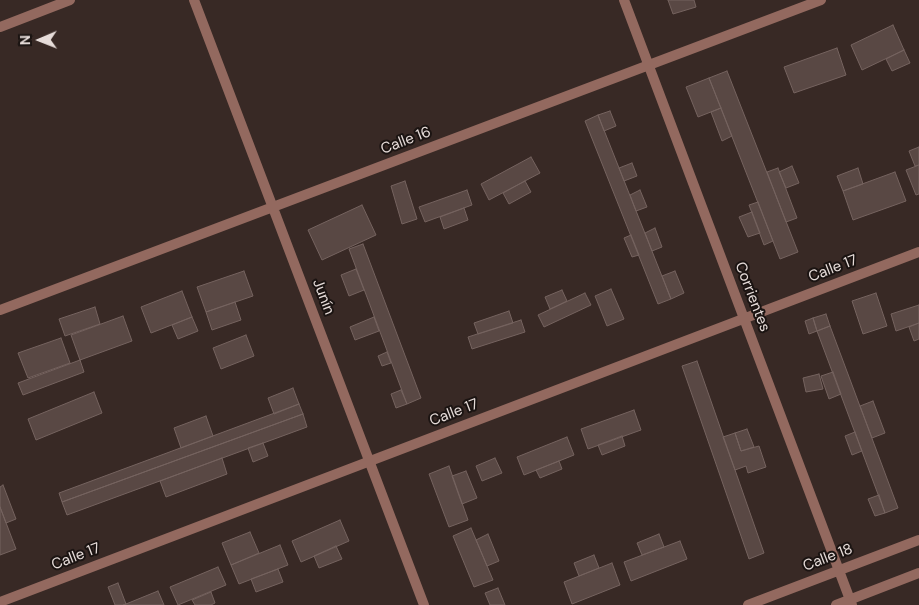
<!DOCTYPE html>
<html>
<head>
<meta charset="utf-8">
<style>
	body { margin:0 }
	#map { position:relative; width:919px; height:605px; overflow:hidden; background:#382925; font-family:"DM Sans",sans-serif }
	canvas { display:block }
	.north { position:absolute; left:15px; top:15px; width:50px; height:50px; -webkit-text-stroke:4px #1b1412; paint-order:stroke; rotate:269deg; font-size:14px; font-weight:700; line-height:20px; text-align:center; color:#e6dcd9 }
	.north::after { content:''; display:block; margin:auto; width:18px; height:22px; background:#e6dcd9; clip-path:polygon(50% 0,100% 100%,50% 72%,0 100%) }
</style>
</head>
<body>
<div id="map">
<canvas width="919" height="605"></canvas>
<div class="north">N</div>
</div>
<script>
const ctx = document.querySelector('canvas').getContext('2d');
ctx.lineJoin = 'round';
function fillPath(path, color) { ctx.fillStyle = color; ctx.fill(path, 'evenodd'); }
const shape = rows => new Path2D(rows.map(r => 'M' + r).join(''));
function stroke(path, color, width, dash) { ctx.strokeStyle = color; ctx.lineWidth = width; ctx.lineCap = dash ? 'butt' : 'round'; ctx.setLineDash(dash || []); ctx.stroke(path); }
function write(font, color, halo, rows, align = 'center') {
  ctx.font = font + ' "DM Sans",sans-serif'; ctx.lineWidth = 4; ctx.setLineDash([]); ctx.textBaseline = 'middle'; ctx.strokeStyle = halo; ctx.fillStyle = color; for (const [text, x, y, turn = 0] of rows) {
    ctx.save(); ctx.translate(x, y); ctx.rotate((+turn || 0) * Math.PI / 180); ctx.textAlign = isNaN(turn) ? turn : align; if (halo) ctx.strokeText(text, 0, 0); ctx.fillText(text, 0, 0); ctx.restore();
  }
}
const building = shape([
	[668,0,694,0,696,7,673,14,668,0],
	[893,25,904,50,862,70,851,45,893,25],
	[837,48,846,75,794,93,784,67,837,48],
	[904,50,910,63,892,71,886,59,904,50],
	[727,71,798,252,780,259,709,78,727,71],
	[709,78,721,108,698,117,686,87,709,78],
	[721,108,732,136,722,141,711,112,721,108],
	[610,111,616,126,604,131,598,115,610,111],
	[598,115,671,299,658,304,585,121,598,115],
	[919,147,919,165,915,166,909,151,919,147],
	[531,157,540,173,489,200,481,184,531,157],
	[632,163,637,176,624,181,619,168,632,163],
	[919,165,919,194,916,195,906,170,919,165],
	[792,166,799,183,786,188,779,172,792,166],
	[778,168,797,218,786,222,767,172,778,168],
	[858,168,863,184,843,191,837,176,858,168],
	[895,172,906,201,853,220,843,191,895,172],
	[405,181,417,219,402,224,391,186,405,181],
	[525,181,531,192,509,204,503,193,525,181],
	[467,190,472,205,425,222,419,207,467,190],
	[640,190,647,207,636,211,630,195,640,190],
	[758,202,773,241,764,245,749,205,758,202],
	[362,205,376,235,322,260,308,230,362,205],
	[464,208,468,220,444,229,440,217,464,208],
	[752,212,760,233,748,237,739,217,752,212],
	[655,228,662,247,652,251,645,233,655,228],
	[631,235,639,255,632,257,624,238,631,235],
	[363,244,421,398,407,404,349,249,363,244],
	[356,269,364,290,349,296,341,275,356,269],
	[244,271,253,296,206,312,197,287,244,271],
	[675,271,684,293,671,299,662,276,675,271],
	[611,289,624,319,607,326,595,296,611,289],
	[562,290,567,301,550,309,545,297,562,290],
	[182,291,192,317,151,333,141,307,182,291],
	[585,293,591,305,544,327,538,315,585,293],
	[876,293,887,326,863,334,852,301,876,293],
	[235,302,241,320,212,330,206,312,235,302],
	[919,305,919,323,896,331,891,314,919,305],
	[95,307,100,324,65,336,59,319,95,307],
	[509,311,513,323,478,334,474,323,509,311],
	[826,314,830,326,817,331,813,318,826,314],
	[123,316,132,341,80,360,71,335,123,316],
	[192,317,198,331,178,339,172,325,192,317],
	[374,317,379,331,355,340,350,327,374,317],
	[813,318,817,331,809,334,805,321,813,318],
	[521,320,525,332,472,349,468,337,521,320],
	[919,323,919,339,914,341,909,327,919,323],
	[830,326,898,508,885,513,817,331,830,326],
	[246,335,254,356,221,369,213,348,246,335],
	[61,338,70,363,28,378,18,353,61,338],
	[387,352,391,363,382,366,378,356,387,352],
	[80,360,84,372,23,395,18,383,80,360],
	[697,361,764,553,749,559,682,366,697,361],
	[833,372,841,394,829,399,821,376,833,372],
	[819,374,823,389,806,392,803,378,819,374],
	[293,388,299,404,274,414,268,398,293,388],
	[401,390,407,404,396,408,391,394,401,390],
	[94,392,102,413,36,440,28,419,94,392],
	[873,401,885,433,872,438,860,406,873,401],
	[299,404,303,414,62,502,59,493,299,404],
	[634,410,641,430,588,449,581,429,634,410],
	[303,414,307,427,67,515,62,502,303,414],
	[206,416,213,436,181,448,174,428,206,416],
	[747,429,754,447,741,451,735,433,747,429],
	[855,432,862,451,852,455,845,436,855,432],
	[735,433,741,451,759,446,766,467,748,473,746,466,735,470,723,437,735,433],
	[622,436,625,446,602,455,598,445,622,436],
	[567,437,574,455,524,475,517,457,567,437],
	[263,443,268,456,253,462,248,448,263,443],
	[222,458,227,474,166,497,160,481,222,458],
	[495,458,502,473,482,481,476,466,495,458],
	[559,461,562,469,540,478,536,470,559,461],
	[449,466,468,520,449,527,429,474,449,466],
	[466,471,477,498,462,504,452,476,466,471],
	[3,485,16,519,6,523,0,507,0,487,3,485],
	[879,495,885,513,875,516,868,499,879,495],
	[0,507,16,549,0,555,0,507],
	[340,520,349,541,301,562,292,541,340,520],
	[471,528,493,580,474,587,453,536,471,528],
	[250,532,259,553,231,565,222,543,250,532],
	[488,534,499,561,487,566,476,540,488,534],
	[659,534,664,547,642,555,637,543,659,534],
	[680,541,687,559,631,581,624,562,680,541],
	[280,545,288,565,239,584,231,565,280,545],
	[336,546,342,559,319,568,314,556,336,546],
	[594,555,599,568,579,576,574,563,594,555],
	[612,563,620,585,572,604,564,582,612,563],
	[218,567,226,585,178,605,170,587,218,567],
	[278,569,283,582,256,592,251,579,278,569],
	[118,583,126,604,123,605,115,605,108,587,118,583],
	[498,588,505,605,490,605,485,593,498,588],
	[158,591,164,605,123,605,126,604,158,591],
	[211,592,215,603,211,605,195,605,192,600,211,592]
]);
fillPath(building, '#594844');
stroke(building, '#75635f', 1);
stroke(shape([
	[194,0,424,605],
	[624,0,852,605],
	[0,27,70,0],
	[0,310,821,0],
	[0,602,919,252],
	[748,605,919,540],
	[836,605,919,573]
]), '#93695f', 10);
write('15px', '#e6dcd9', '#1b1412', [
	["Calle 16",406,141,-21],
	["Calle 17",833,269,-21],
	["Junín",323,297,69],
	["Corrientes",752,297,69],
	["Calle 17",454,413,-21],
	["Calle 17",76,557,-21],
	["Calle 18",828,558,-21]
]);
</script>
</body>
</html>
